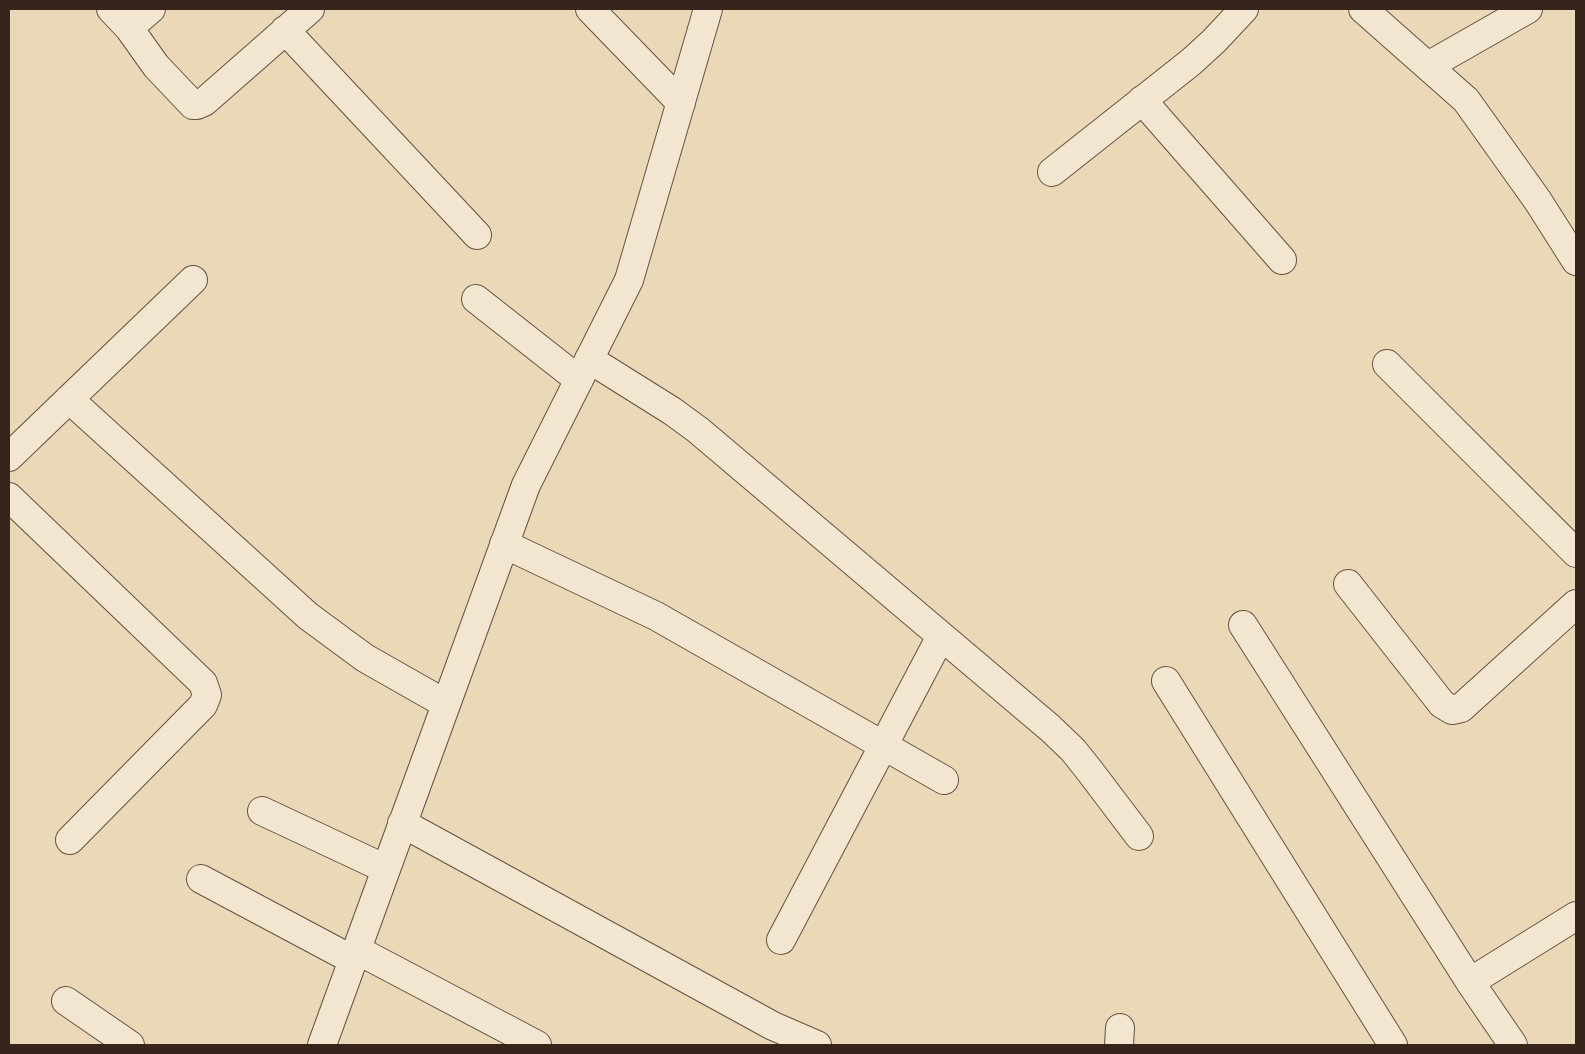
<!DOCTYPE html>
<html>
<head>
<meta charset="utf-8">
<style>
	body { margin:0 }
	#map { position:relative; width:1585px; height:1054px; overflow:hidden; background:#ebd8b7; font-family:"Libre Caslon Text",serif }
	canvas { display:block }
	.frame { position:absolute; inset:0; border:10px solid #37251b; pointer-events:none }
</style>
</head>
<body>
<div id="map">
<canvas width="1585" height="1054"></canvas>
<div class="frame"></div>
</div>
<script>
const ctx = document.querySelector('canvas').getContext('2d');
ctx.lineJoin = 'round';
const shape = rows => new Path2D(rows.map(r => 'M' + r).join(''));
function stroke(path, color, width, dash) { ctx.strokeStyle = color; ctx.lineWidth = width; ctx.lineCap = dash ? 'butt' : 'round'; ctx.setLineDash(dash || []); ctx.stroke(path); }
const minor = shape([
	[111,9,129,28,156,66,193,105,197,105,204,102,310,9],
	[590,9,681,103],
	[1363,9,1466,100,1538,201,1576,261],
	[129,28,151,9],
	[285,30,477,235],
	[1428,66,1528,9],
	[1142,100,1282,260],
	[1052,172,1191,62,1214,41,1244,9],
	[476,299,579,380],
	[589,359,672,411,698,430,1050,728,1073,750,1089,770,1139,836],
	[1387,364,1576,553],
	[69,399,308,616,365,658,446,704],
	[9,457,193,280],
	[9,497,203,683,207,695,203,705,70,840],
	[504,544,656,616,944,780],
	[1348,584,1442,704,1452,710,1461,708,1576,604],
	[1243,625,1470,982,1513,1045],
	[1166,681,1393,1045],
	[262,811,386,869],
	[402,823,773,1026,817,1045],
	[201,879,353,960],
	[781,940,941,636],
	[357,950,537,1045],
	[1470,982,1576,916],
	[66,1001,130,1045],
	[322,1045,526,485,629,280,708,9],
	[1119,1045,1120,1028]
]);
stroke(minor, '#645242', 30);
stroke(minor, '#f2e6d0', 28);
</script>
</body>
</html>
